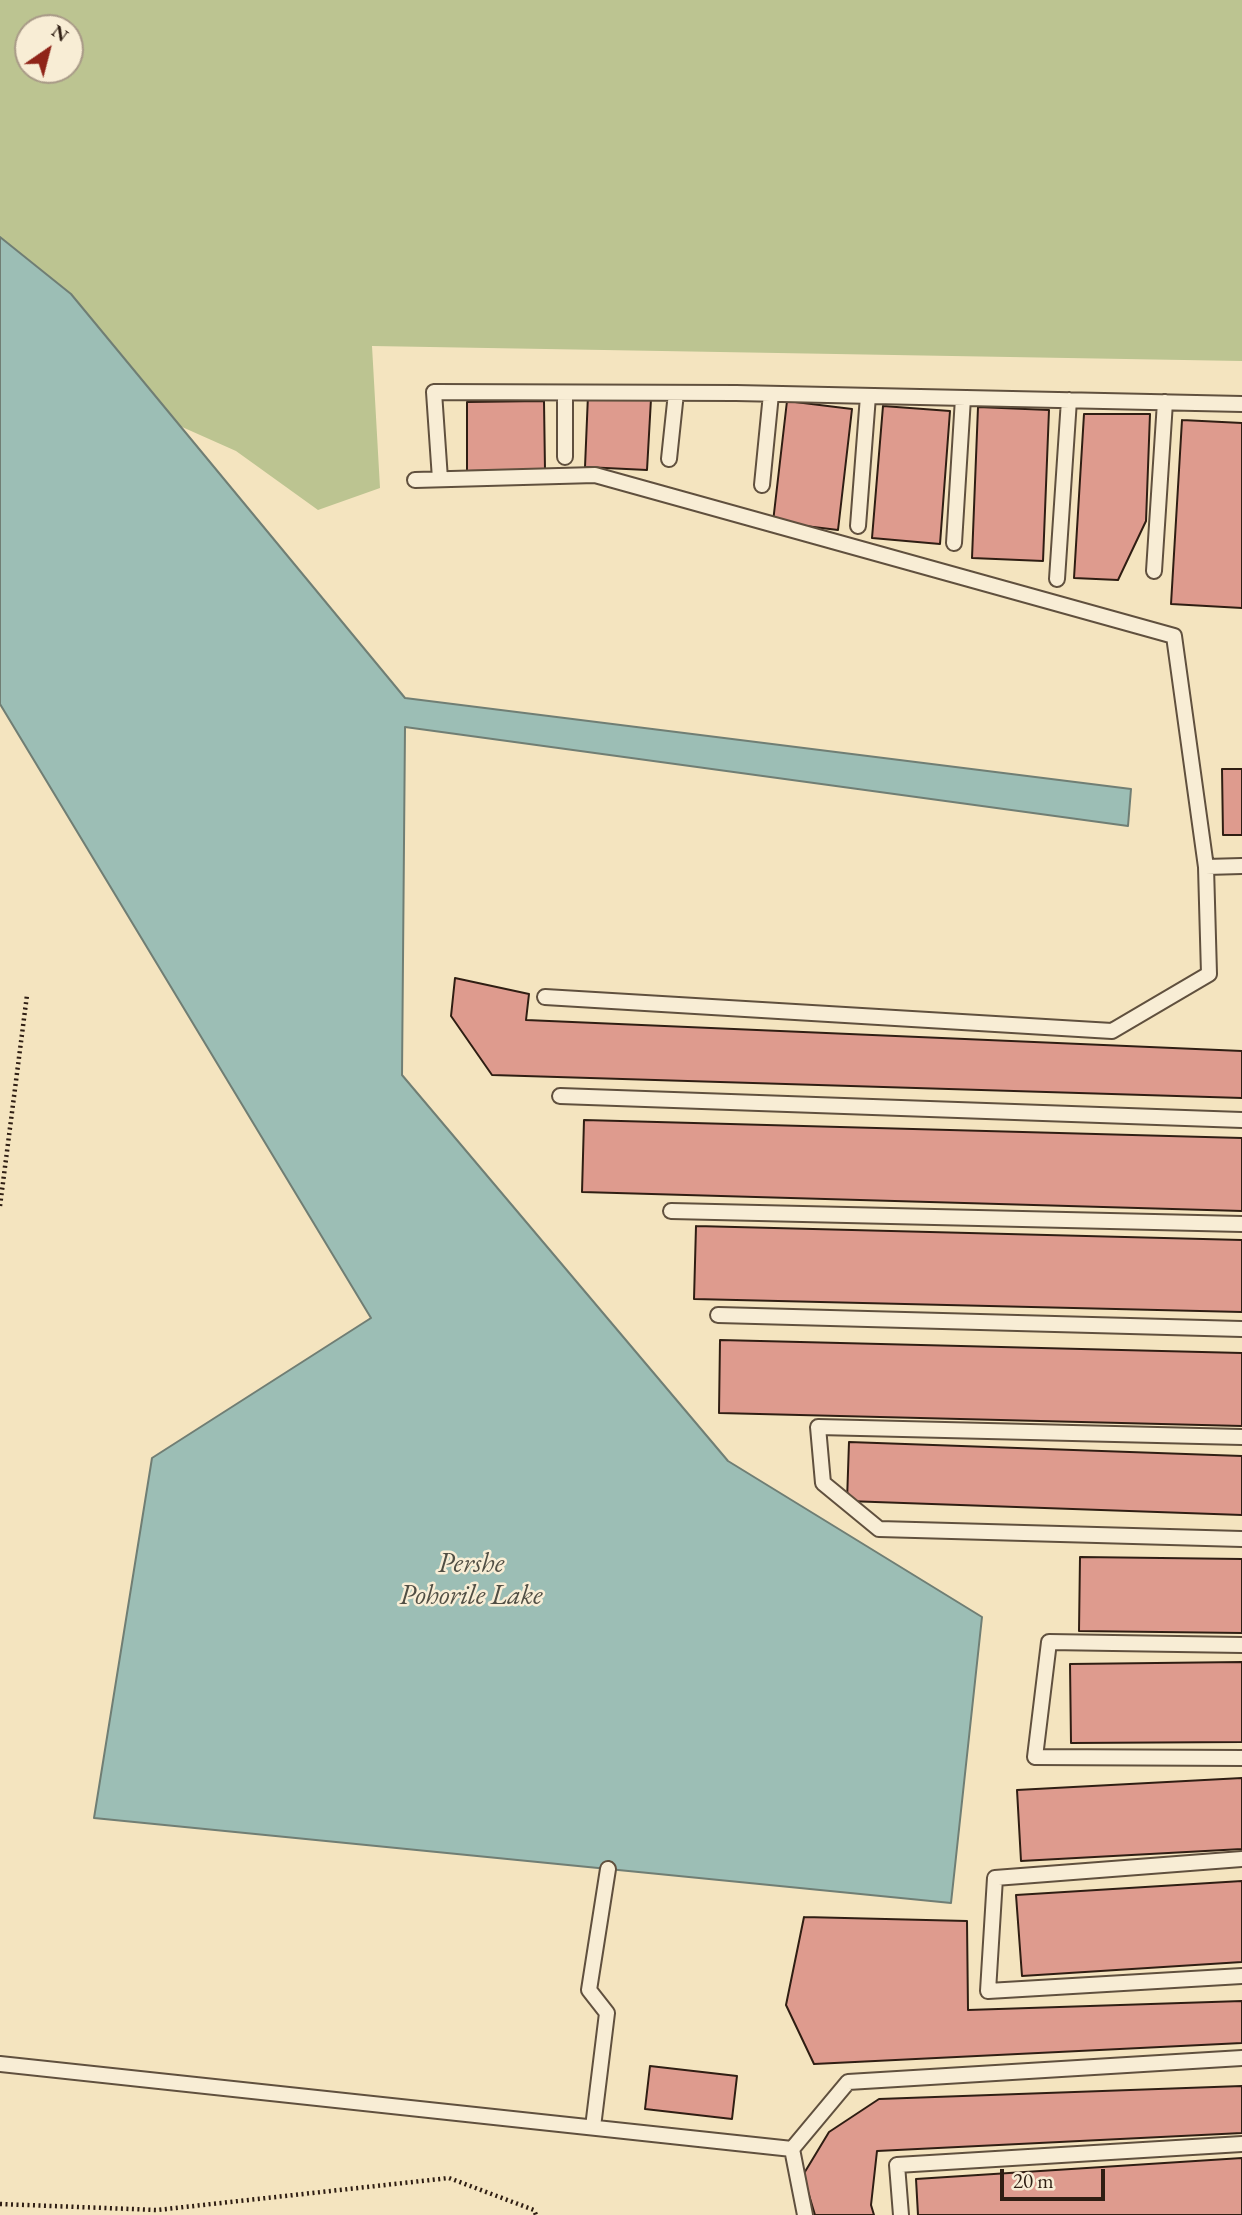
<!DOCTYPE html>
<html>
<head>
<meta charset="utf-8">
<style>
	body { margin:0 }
	#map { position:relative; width:1242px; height:2215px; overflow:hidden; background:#f4e4bf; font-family:"EB Garamond",serif }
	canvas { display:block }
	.north { position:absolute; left:14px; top:14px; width:70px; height:70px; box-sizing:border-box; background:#f8edd5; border:2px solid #a89a87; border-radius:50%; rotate:35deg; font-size:19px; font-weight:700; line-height:28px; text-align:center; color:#2f1e13 }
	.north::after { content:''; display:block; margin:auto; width:24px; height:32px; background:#8f2418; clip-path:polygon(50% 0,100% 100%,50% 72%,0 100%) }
	.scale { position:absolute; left:1000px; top:2169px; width:105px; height:32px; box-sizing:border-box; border:4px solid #2f1e13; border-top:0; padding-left:9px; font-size:21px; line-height:24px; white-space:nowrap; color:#2f1e13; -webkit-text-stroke:5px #f8edd5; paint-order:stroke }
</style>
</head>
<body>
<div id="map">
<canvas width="1242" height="2215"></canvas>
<div class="north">N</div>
<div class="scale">20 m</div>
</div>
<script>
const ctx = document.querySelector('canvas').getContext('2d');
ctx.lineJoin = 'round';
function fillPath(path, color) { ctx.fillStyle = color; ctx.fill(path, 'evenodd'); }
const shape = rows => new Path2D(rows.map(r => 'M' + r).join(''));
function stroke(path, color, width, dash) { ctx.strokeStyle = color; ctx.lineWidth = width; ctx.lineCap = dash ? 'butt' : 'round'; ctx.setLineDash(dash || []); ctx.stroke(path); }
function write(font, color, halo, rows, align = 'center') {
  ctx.font = font + ' "EB Garamond",serif'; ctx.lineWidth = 5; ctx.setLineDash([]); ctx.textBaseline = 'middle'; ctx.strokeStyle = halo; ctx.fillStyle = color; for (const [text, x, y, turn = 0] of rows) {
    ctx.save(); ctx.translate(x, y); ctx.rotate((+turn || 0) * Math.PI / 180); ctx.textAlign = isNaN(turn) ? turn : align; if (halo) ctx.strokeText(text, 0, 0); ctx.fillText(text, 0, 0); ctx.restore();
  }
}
fillPath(shape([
	[0,0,1242,0,1242,361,372,346,380,488,318,510,236,451,63,374,0,293],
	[28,28,70,28,70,70,28,70]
]), '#bcc491');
const water = shape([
	[0,237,71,294,405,698,1131,789,1128,826,405,727,402,1075,728,1461,982,1617,951,1903,94,1818,152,1458,371,1318,0,704,0,237]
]);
fillPath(water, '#9cbeb5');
stroke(water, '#707e74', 2);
const building = shape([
	[588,395,651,399,647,470,585,467,588,395],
	[544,401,545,470,467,471,467,402,544,401],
	[787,401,852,409,838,530,773,522,787,401],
	[883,406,950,411,940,544,872,538,883,406],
	[978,407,1049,410,1043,561,972,558,978,407],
	[1084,414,1150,414,1146,521,1118,580,1074,578,1084,414],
	[1182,420,1242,423,1242,608,1171,604,1182,420],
	[1222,769,1242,769,1242,835,1223,835,1222,769],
	[455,978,529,994,526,1020,1242,1051,1242,1098,492,1075,451,1016,455,978],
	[584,1120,1242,1138,1242,1211,582,1192,584,1120],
	[696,1226,1242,1240,1242,1312,694,1299,696,1226],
	[720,1340,1242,1353,1242,1426,719,1413,720,1340],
	[849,1442,1242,1456,1242,1515,847,1501,849,1442],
	[1080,1557,1242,1559,1242,1633,1079,1631,1080,1557],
	[1242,1662,1242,1742,1071,1743,1070,1664,1242,1662],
	[1242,1778,1242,1849,1021,1861,1017,1790,1242,1778],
	[1242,1881,1242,1962,1022,1976,1016,1895,1242,1881],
	[804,1917,967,1921,968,2010,1242,2001,1242,2043,814,2064,786,2005,804,1917],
	[650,2066,737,2076,732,2119,645,2109,650,2066],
	[1242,2086,1242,2133,877,2151,871,2205,874,2215,815,2215,803,2175,829,2132,879,2099,1242,2086],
	[1242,2158,1242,2215,918,2215,916,2179,1242,2158]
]);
fillPath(building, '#de9b8e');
stroke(building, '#2f1e13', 2);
const service = shape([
	[565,457,565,393],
	[669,459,676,393],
	[440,479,434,392,736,393,1242,404],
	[415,480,595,475,1174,636,1206,867,1209,974,1112,1031,545,997],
	[762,485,771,394],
	[858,526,868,396],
	[954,543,963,398],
	[1154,571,1165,402],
	[1057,579,1069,400],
	[1206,867,1242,866],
	[560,1096,1242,1120],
	[671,1211,1242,1224],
	[718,1315,1242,1329],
	[1242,1437,818,1427,823,1483,879,1529,1242,1539],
	[1242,1645,1049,1642,1035,1757,1242,1758],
	[1242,1859,995,1878,988,1991,1242,1976],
	[0,2064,792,2149],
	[593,2127,607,2013,589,1990,608,1869],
	[792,2149,848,2082,1242,2058],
	[792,2149,805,2215],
	[901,2215,897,2165,1242,2144]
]);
stroke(service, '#60503e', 18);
stroke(shape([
	[0,1206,27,995],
	[0,2204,157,2210,449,2178,534,2210,536,2215]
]), '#2f1e13', 4.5, [2, 3.5]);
stroke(service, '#f8edd5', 14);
write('italic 28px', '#504e44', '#f8edd5', [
	["Pershe",471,1564],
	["Pohorile Lake",471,1596]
]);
</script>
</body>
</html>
